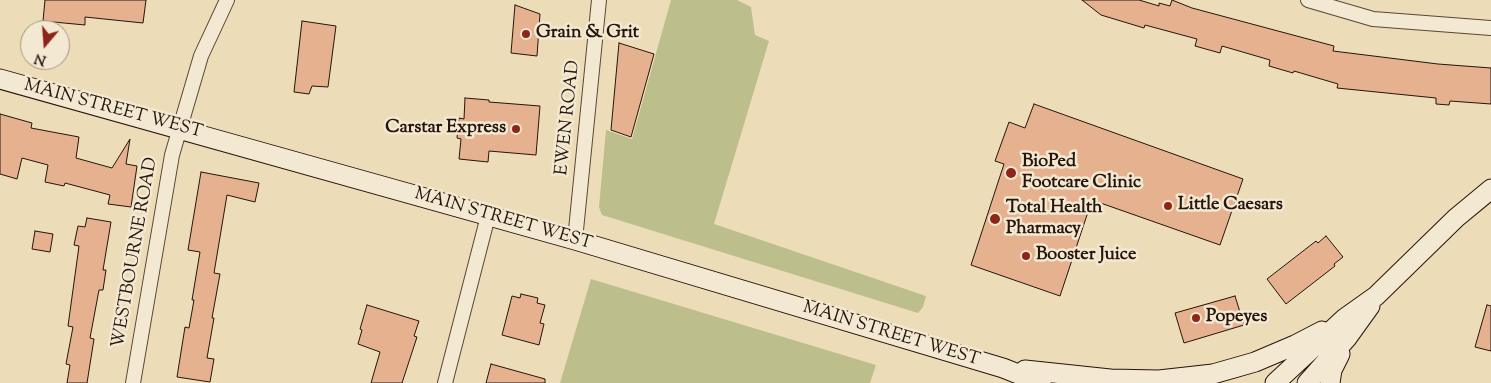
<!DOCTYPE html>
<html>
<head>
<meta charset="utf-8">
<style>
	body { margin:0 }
	#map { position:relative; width:1491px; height:383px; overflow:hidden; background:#eddcb8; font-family:"Sorts Mill Goudy",serif }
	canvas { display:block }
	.north { position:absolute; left:20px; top:20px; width:50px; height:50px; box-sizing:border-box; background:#f3e8d1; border:1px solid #a19482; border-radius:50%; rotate:198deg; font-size:14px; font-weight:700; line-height:20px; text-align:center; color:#25150c }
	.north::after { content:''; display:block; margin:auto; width:18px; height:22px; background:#8f2418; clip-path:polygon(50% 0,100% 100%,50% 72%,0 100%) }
</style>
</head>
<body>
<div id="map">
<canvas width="1491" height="383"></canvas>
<div class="north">N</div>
</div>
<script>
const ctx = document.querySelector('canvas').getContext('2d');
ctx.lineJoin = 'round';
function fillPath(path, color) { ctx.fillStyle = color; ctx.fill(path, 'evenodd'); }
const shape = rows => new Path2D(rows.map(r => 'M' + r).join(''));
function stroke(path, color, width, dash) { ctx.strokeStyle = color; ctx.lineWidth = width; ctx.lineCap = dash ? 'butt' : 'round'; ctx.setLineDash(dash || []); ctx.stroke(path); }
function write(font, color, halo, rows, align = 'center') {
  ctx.font = font + ' "Sorts Mill Goudy",serif'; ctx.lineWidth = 5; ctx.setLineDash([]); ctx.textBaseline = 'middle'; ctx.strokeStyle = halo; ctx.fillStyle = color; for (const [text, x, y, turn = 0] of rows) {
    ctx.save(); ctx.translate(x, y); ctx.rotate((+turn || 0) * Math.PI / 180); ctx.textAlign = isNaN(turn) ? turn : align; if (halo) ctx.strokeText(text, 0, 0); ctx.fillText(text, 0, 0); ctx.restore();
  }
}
fillPath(shape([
	[671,0,737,0,751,7,755,35,769,41,714,224,926,296,923,307,918,313,602,215,599,207,606,130,632,139],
	[591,279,876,365,870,383,560,383]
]), '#bcbf8c');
const building = shape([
	[45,0,146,0,143,23,85,17,85,25,43,21,45,0],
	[1082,0,1139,0,1159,6,1159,3,1170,6,1172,0,1192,8,1334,46,1333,51,1438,64,1491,68,1491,104,1450,101,1449,105,1436,104,1436,98,1337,88,1338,84,1294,71,1293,73,1269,66,1270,60,1222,46,1220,53,1195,46,1197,39,1145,25,1144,28,1101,15,1082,0],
	[515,5,540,14,537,56,511,53,515,5],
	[302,21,336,26,328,87,312,86,309,94,294,92,302,21],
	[619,43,654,54,631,137,611,130,619,43],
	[465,98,489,100,489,102,540,106,536,155,489,151,488,162,459,159,461,139,457,138,459,118,464,119,465,98],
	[1034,104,1243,179,1220,245,1092,200,1060,296,971,265,1004,164,995,161,1009,122,1025,128,1034,104],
	[0,114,32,123,31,128,79,137,76,158,112,168,130,139,126,164,137,166,131,207,108,204,110,195,65,183,64,186,45,182,48,165,22,158,17,179,0,174,0,114],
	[201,172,259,183,255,202,227,195,214,273,220,274,212,318,214,318,207,358,214,359,210,382,177,377,185,327,189,328,194,300,192,300,200,252,188,250,201,172],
	[87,218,111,222,103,270,106,270,103,290,99,290,90,338,94,339,87,383,67,383,70,365,66,364,73,327,68,326,79,246,74,245,78,226,85,227,87,218],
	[35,231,53,234,50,252,32,249,35,231],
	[1326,236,1343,257,1334,264,1335,266,1286,304,1267,279,1316,241,1318,243,1326,236],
	[521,294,538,298,537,303,545,305,540,323,544,324,539,345,502,335,512,296,520,298,521,294],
	[1235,296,1244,325,1184,343,1175,313,1235,296],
	[367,305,419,321,414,336,417,337,402,383,371,383,380,352,358,344,362,330,360,329,367,305],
	[1487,305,1491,306,1491,351,1475,347,1487,305],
	[491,364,545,379,545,383,486,383,491,364]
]);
fillPath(building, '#e5b18f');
stroke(building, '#25150c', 1);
const street = shape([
	[1308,0,1373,19,1491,28],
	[575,240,599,0],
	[133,383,172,155,201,56,227,0],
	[445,383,488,216]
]);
const secondary = shape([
	[0,79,575,240,1003,368,1041,383],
	[1025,370,1110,379,1121,382],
	[1110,379,1159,380,1213,374,1255,362,1295,345,1322,331],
	[1275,383,1345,318,1376,296,1456,218,1491,189],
	[1307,383,1347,338,1370,306],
	[1330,383,1332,370,1340,354]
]);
stroke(street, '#574737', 16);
stroke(secondary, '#25150c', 21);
stroke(street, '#f3e8d1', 14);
stroke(secondary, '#f3e8d1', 19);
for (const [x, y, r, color] of [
	[526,34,5,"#8f2418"],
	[516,129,5,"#8f2418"],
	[1011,173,6,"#8f2418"],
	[1168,206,5,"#8f2418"],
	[995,219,6,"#8f2418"],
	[1026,256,5,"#8f2418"],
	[1196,318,5,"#8f2418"]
]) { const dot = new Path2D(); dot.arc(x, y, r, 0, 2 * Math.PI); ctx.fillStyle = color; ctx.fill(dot); stroke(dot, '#f3e8d1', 2); }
write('bold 18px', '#25150c', '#f3e8d1', [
	["Grain & Grit",536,34],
	["Carstar Express",506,129,"right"],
	["BioPed",1022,163],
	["Footcare Clinic",1022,184],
	["Little Caesars",1178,206],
	["Total Health",1006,209],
	["Pharmacy",1006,230],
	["Booster Juice",1036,256],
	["Popeyes",1206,318]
], 'left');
write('18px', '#25150c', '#f3e8d1', [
	["MAIN STREET WEST",113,110,15],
	["EWEN ROAD",569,118,-84],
	["MAIN STREET WEST",503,220,16],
	["WESTBOURNE ROAD",136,253,-80],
	["MAIN STREET WEST",891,335,17]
]);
</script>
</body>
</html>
